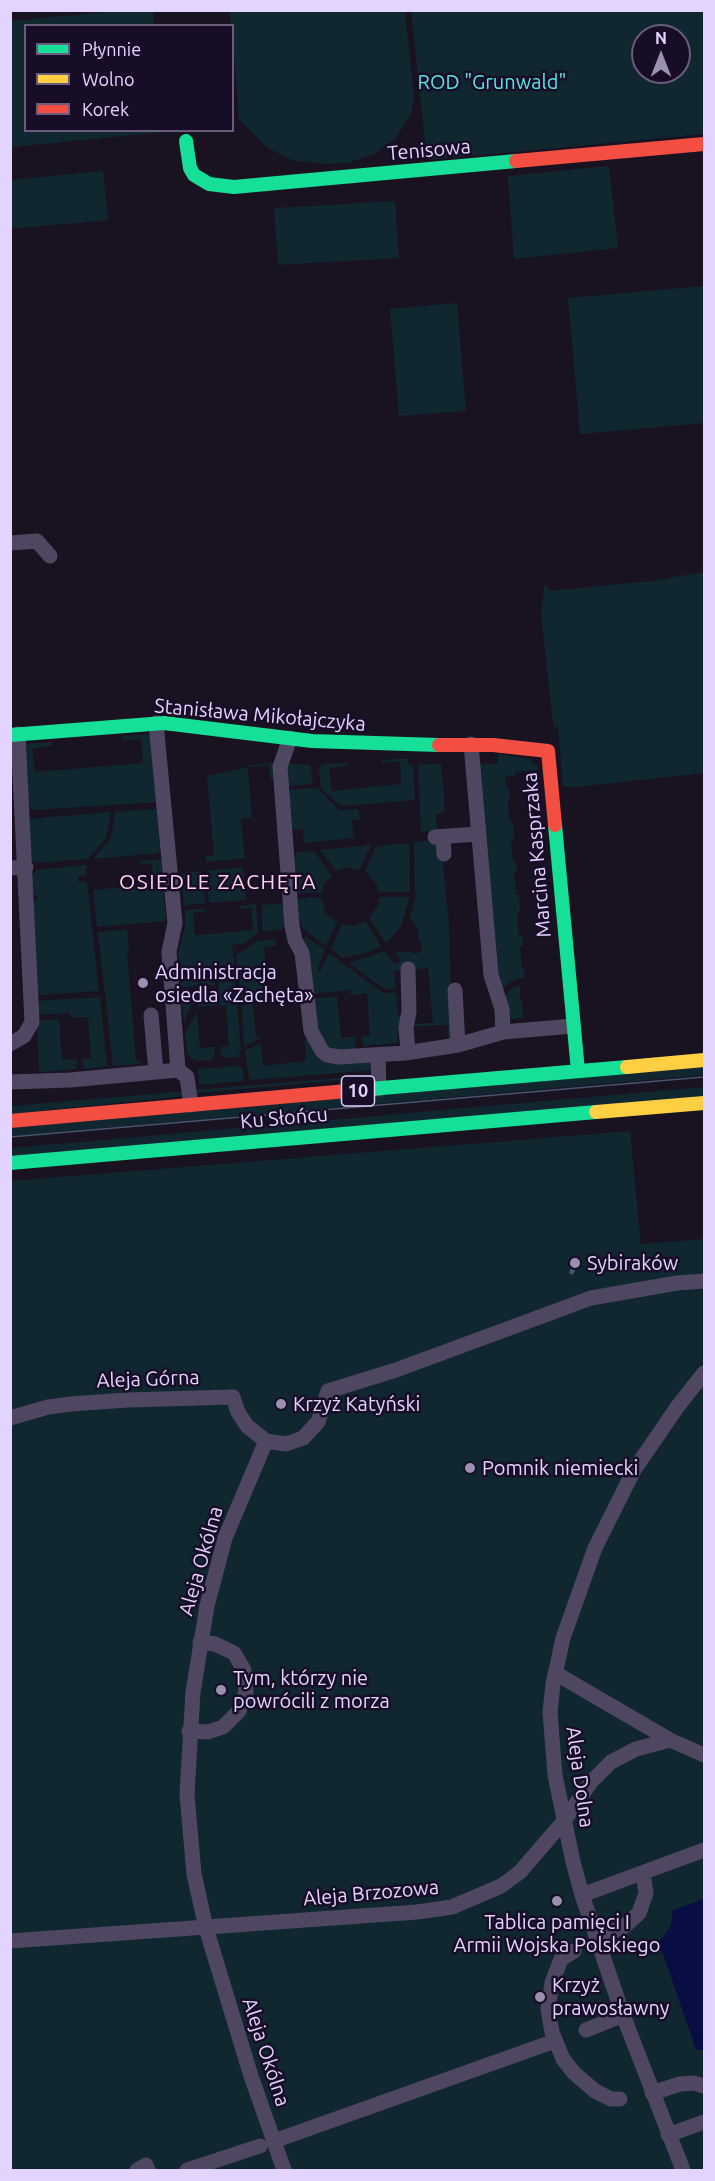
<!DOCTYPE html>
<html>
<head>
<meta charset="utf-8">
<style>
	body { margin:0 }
	#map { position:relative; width:715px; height:2181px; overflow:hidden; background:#191321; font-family:Ubuntu,sans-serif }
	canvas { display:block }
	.frame { position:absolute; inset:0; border:12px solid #e3d3ff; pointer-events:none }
	.legend { position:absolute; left:24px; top:24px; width:210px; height:108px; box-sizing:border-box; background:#180d27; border:2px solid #695c7d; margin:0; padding:8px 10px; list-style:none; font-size:18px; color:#e3d3ff }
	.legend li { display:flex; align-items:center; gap:12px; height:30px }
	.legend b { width:30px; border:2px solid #695c7d }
	.north { position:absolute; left:631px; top:24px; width:60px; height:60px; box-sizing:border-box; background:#180d27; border:2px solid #695c7d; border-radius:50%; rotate:0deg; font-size:16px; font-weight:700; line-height:24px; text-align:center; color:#e3d3ff }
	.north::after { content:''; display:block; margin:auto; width:21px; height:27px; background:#9c90b1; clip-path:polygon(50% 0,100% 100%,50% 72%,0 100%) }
</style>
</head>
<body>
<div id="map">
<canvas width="715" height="2181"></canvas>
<div class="frame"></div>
<ul class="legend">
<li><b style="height:8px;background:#16e098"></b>Płynnie</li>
<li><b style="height:8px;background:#ffcf43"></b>Wolno</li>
<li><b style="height:8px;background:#f24e42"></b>Korek</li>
</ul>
<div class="north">N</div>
</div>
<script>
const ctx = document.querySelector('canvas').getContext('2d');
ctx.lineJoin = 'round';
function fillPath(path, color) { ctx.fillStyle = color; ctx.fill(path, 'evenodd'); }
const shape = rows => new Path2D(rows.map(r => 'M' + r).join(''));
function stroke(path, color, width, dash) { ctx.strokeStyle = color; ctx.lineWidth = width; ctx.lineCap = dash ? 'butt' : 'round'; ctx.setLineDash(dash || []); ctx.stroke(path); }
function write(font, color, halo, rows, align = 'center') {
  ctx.font = font + ' Ubuntu,sans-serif'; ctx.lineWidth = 5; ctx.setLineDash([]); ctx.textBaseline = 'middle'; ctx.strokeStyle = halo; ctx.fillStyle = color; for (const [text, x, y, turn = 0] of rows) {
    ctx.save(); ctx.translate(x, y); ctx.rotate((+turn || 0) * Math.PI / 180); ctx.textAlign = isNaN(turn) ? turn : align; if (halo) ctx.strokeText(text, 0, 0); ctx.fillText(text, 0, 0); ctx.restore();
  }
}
fillPath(shape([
	[117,11,153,11,154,25,26,26,26,130,164,130,164,132,11,147,11,21],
	[229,11,405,11,414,98,411,114,396,138,375,154,347,163,329,164,294,161,268,148,239,120,232,26,231,25],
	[411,11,704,11,704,134,427,160],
	[643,36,679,36,679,72,643,72],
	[609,166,618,248,514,259,508,176],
	[103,171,108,220,11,229,11,180],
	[395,201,399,258,278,265,274,208],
	[704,286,704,423,580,434,568,298],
	[457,303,466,411,399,416,390,309],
	[704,572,704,773,575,787,563,786,558,727,554,727,552,716,541,613,545,582,549,591,650,581],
	[151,734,156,802,34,810,29,808,23,744,51,742,52,746,32,748,35,772,143,763,141,739,123,740,123,736],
	[498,754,529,759,538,767,538,770,515,772,515,776,505,777,506,788,509,788,510,799,508,799,509,821,513,821,514,838,511,839,513,861,516,861,517,872,514,872,516,895,519,895,520,912,517,912,519,935,522,935,523,946,520,946,522,968,524,969,525,977,514,980,503,988,498,986,477,763,498,764],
	[408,758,409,766,413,765,415,800,341,806,321,789,319,768,324,764,347,763,347,766,329,768,332,791,401,784,400,761,382,763,381,760],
	[274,763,278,779,271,780,269,765,248,767,252,817,241,819,245,858,206,862,206,856,214,855,207,776,248,767,248,765],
	[441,763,445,812,436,815,437,831,421,832,418,765],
	[290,764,310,765,313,784,286,786,287,765],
	[317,788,339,810,358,809,360,819,352,820,354,838,304,843,303,830,289,829,286,790],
	[157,809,160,853,93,859,111,838,115,812],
	[111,812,106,838,88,859,37,863,31,861,28,822,30,819],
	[439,840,441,842,449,925,452,1039,448,1040,448,1025,409,1027,414,1014,415,1024,433,1023,428,968,394,971,396,989,384,989,349,963,385,951,395,964,401,961,394,951,402,953,407,951,416,954,421,951,422,946,418,937,418,929,410,918,415,899,414,842],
	[409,843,410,892,379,892,377,885,365,871,376,846],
	[371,845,359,870,347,867,336,871,320,850],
	[314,851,332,876,324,884,322,894,316,892,295,894,292,860,298,852],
	[161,859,166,921,97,927,93,890,153,884,152,863,140,864,140,861],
	[86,865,86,875,78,876,78,882,87,882,99,991,37,995,32,901,38,900,37,895,32,896,31,875,37,870],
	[243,867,246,900,209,903,206,871],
	[202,871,205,903,184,905,181,873],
	[315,897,322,899,325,913,337,922,326,946,302,928,297,914,296,899],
	[379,897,410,897,401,926,386,943,369,918,379,904],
	[288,903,286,924,284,928,280,930,262,931,262,905],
	[256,904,258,933,245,943,232,945,235,974,214,976,214,985,181,987,178,953,185,927,185,910,204,909,204,912,193,913,195,935,253,930,251,908,239,909,239,906],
	[365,921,381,946,372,951,343,958,331,949,342,924,353,926],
	[127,930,129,953,127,954,136,1061,140,1061,140,1064,113,1066,98,932],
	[304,935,325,950,317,971,320,972,329,953,383,993,396,993,398,1015,406,1015,401,1029,398,1029,397,1043,363,1046,362,1037,370,1035,367,993,351,995,350,990,312,994],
	[275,939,276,946,264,947,269,998,241,1000,236,955,258,941],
	[235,981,241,1050,238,1057,226,1058,221,1055,220,1047,229,1046,226,1005,197,1007,197,1002,192,1002,184,1023,181,993,219,990,219,982],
	[523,985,520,987,520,997,522,1000,523,1018,505,1020,502,999,512,988],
	[337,996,341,1038,355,1037,356,1052,332,1052,322,1038,313,1016,312,999],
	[100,997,107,1066,84,1069,82,1059,91,1058,88,1017,71,1018,70,1013,37,1015,36,1001],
	[253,1004,256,1037,262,1037,244,1047,242,1005],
	[197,1012,200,1048,215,1047,214,1057,211,1060,197,1061,192,1059,187,1053,185,1033],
	[59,1019,62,1060,77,1059,76,1069,39,1072,37,1021],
	[305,1039,310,1039,315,1051,372,1061,375,1070,251,1080,249,1079,245,1050,261,1044,263,1066,306,1061],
	[238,1066,243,1069,244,1081,199,1085,198,1069],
	[704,1066,704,1075,11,1136,11,1127],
	[375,1075,375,1077,197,1093,195,1090],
	[704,1087,704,1096,11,1156,11,1148],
	[187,1091,184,1096,11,1114,11,1106],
	[630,1131,641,1244,704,1239,704,2170,11,2170,11,1181]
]), '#11272f');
fillPath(shape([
	[704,1899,704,2050,696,2050,659,1942,671,1926,673,1910]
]), '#080e44');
stroke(shape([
	[10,543,37,541,50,556],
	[156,723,175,923,169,952,178,1070,187,1077,191,1105],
	[290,738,280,767,292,926,295,940,302,953,311,1031,322,1051,327,1055,339,1057,405,1053,458,1045,503,1032,573,1026],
	[471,744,491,975,502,1009,503,1032],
	[435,837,478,834],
	[443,837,444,854],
	[10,868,26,867],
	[408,969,409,1012,406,1027,408,1052],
	[455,990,458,1045],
	[151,1015,156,1072],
	[10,1044,24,1036,32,1022,18,734],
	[378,1055,379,1089],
	[10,1082,70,1080,178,1070],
	[10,1418,48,1407,71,1404,127,1400,233,1397,238,1412,247,1426,266,1441],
	[555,1673,670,1740,704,1755],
	[189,1731,208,1732,223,1727,239,1711,246,1692,244,1670,234,1653,215,1644,200,1642],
	[582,1895,704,1850],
	[597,1938,625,1926,639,1913,646,1893,643,1873],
	[10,1941,417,1912,452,1907,501,1886,520,1872,564,1821,591,1782,611,1762,636,1749,670,1740],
	[574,1951,561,1959,552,1983,548,2009,552,2032,563,2059,574,2073,595,2091,611,2099,620,2099],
	[586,2030,623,2015],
	[652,2093,680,2084,694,2083,704,2086],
	[668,2135,704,2122],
	[274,2141,555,2041],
	[137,2170,146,2165,148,2170],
	[187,2170,260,2146],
	[284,2170,251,2076,206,1928,194,1874,187,1794,193,1692,207,1606,225,1538,266,1441,286,1444,303,1438,318,1422,328,1391,396,1370,591,1298,677,1283,704,1281],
	[683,2170,623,2015,582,1895,573,1862,555,1775,550,1712,553,1684,563,1638,595,1548,634,1470,678,1406,704,1373]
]), '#4f4762', 15);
stroke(shape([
	[186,141,190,168,194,175,209,184,234,187,516,161],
	[10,735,164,723,312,741,439,745],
	[555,825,578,1071],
	[347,1091,627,1067],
	[10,1163,596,1112]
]), '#16e098', 14);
stroke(shape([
	[627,1067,704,1060],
	[596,1112,704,1103]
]), '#ffcf43', 14);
stroke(shape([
	[516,161,704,144],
	[439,745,493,745,548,751,555,825],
	[10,1121,347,1091]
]), '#f24e42', 14);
stroke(shape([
	[10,1137,704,1077]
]), '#49546e', 1.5);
stroke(shape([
	[571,1274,577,1259]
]), '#49546e', 4.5, [9, 8]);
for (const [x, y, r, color] of [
	[143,983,6,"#9c90b1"],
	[575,1263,6,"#9c90b1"],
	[281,1404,6,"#9c90b1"],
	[470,1468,6,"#9c90b1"],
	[221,1690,6,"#9c90b1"],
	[557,1901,6,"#9c90b1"],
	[540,1997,6,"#9c90b1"]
]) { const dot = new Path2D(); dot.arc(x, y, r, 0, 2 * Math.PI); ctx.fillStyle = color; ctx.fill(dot); stroke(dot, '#180d27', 2); }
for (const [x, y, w] of [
	[358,1091,33]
]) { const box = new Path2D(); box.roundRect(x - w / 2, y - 15, w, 30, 4.5); ctx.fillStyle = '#180d27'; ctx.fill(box); stroke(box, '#e3d3ff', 1.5); }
write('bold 18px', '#e3d3ff', null, [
	["10",358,1091]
]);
write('20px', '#56e8e8', '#180d27', [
	["ROD \"Grunwald\"",492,82]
]);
write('20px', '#e3d3ff', '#180d27', [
	["Tenisowa",429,150,-5],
	["Stanisława Mikołajczyka",260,715,5],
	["Marcina Kasprzaka",537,855,-95],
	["Ku Słońcu",284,1118,-5],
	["Aleja Górna",148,1379,-2],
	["Aleja Okólna",201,1561,-74],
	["Aleja Dolna",580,1777,82],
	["Aleja Brzozowa",371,1893,-5],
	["Aleja Okólna",266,2052,72]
]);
write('20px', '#e3d3ff', '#180d27', [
	["Administracja",155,972],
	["osiedla «Zachęta»",155,995],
	["Sybiraków",587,1263],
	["Krzyż Katyński",293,1404],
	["Pomnik niemiecki",482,1468],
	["Tym, którzy nie",233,1678],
	["powrócili z morza",233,1701],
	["Tablica pamięci I",557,1922,"center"],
	["Armii Wojska Polskiego",557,1945,"center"],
	["Krzyż",552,1985],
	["prawosławny",552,2008]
], 'left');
ctx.letterSpacing = '1.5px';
write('21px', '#ffd5e5', '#180d27', [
	["OSIEDLE ZACHĘTA",218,882]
]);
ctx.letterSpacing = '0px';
</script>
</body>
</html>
